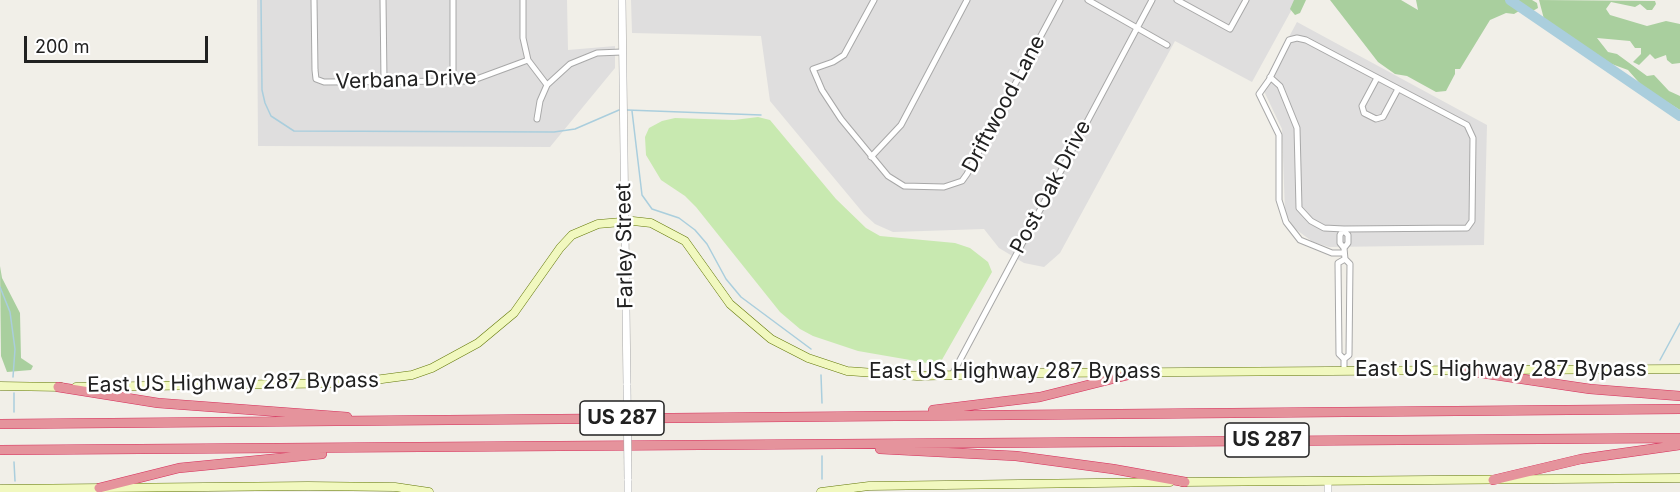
<!DOCTYPE html>
<html>
<head>
<meta charset="utf-8">
<style>
	body { margin:0 }
	#map { position:relative; width:1680px; height:492px; overflow:hidden; background:#f1efe8; font-family:Inter,sans-serif }
	canvas { display:block }
	.scale { position:absolute; left:24px; top:36px; width:184px; height:27px; box-sizing:border-box; border:3px solid #212121; border-top:0; padding-left:8px; font-size:18px; line-height:21px; white-space:nowrap; color:#212121; -webkit-text-stroke:4px #fff; paint-order:stroke }
</style>
</head>
<body>
<div id="map">
<canvas width="1680" height="492"></canvas>
<div class="scale">200 m</div>
</div>
<script>
const ctx = document.querySelector('canvas').getContext('2d');
ctx.lineJoin = 'round';
function fillPath(path, color) { ctx.fillStyle = color; ctx.fill(path, 'evenodd'); }
const shape = rows => new Path2D(rows.map(r => 'M' + r).join(''));
function stroke(path, color, width, dash) { ctx.strokeStyle = color; ctx.lineWidth = width; ctx.lineCap = dash ? 'butt' : 'round'; ctx.setLineDash(dash || []); ctx.stroke(path); }
function write(font, color, halo, rows, align = 'center') {
  ctx.font = font + ' Inter,sans-serif'; ctx.lineWidth = 5; ctx.setLineDash([]); ctx.textBaseline = 'middle'; ctx.strokeStyle = halo; ctx.fillStyle = color; for (const [text, x, y, turn = 0] of rows) {
    ctx.save(); ctx.translate(x, y); ctx.rotate((+turn || 0) * Math.PI / 180); ctx.textAlign = isNaN(turn) ? turn : align; if (halo) ctx.strokeText(text, 0, 0); ctx.fillText(text, 0, 0); ctx.restore();
  }
}
fillPath(shape([
	[257,0,567,0,568,50,615,46,615,68,550,147,258,146],
	[631,0,1297,0,1252,82,1175,41,1060,253,1044,267,1024,263,999,248,984,229,893,232,875,224,864,214,770,101,761,36,632,33],
	[1297,22,1487,125,1484,245,1329,247,1313,242,1294,228,1285,212,1282,129,1262,87]
]), '#dfdede');
fillPath(shape([
	[758,117,770,120,836,199,866,228,880,236,955,243,970,248,988,262,992,272,939,365,858,351,813,336,800,329,780,312,696,207,685,196,661,180,646,155,645,137,649,128,662,121,675,118,734,120]
]), '#c8e9b0');
fillPath(shape([
	[1294,0,1306,0,1300,13,1295,15,1290,9],
	[1330,0,1401,0,1418,10,1416,0,1532,0,1537,3,1538,8,1531,12,1524,8,1514,14,1506,13,1490,20,1460,69,1455,69,1455,74,1446,91,1436,92,1407,76,1395,74,1378,62],
	[1539,0,1655,1,1656,4,1652,10,1647,10,1640,4,1635,7,1611,2,1606,9,1610,15,1647,26,1666,21,1680,24,1680,63,1672,64,1667,60,1666,55,1655,59,1650,54,1639,65,1633,62,1641,54,1641,48,1635,48,1630,41,1597,38,1608,52,1617,54,1647,76,1654,75,1669,91,1680,96,1680,110,1643,87,1628,70,1579,52,1573,38,1544,19],
	[0,266,2,278,20,313,21,358,33,366,31,370,7,372,1,356]
]), '#a9cf9e');
stroke(shape([
	[261,0,262,90,265,103,271,116,294,131,554,132,575,129,619,110],
	[627,110,761,115],
	[632,111,642,195,652,209,679,218,695,230,707,244,726,279,741,297,811,349],
	[0,287,10,312,15,349,13,377],
	[1660,360,1680,323],
	[821,375,822,403],
	[14,393,14,412],
	[822,456,822,479],
	[14,462,15,481]
]), '#aacedd', 1.5);
stroke(shape([
	[1510,0,1680,116]
]), '#aacedd', 10);
const minor = shape([
	[314,0,315,70,316,79,324,82,471,81,528,60],
	[383,0,384,80],
	[453,0,453,82],
	[523,0,523,38,528,60,547,85],
	[874,0,844,55,833,62,813,69,822,90,841,119,888,176,904,186,944,187,962,181,967,174,1060,0],
	[1088,0,1167,45],
	[1177,0,1230,29,1246,0],
	[1270,77,1280,86,1297,128,1299,208,1311,221,1324,228,1344,229],
	[1377,78,1362,106,1364,113,1376,119,1383,117,1398,89],
	[537,119,540,101,547,85,570,64,597,53,622,52],
	[871,157,901,125,967,0],
	[1344,248,1348,243,1348,235,1344,231],
	[1344,359,1339,354,1338,263,1345,259],
	[1344,371,1344,359,1349,355,1350,264,1345,259,1344,248,1340,243,1340,235,1344,229,1467,228,1472,221,1473,138,1467,125,1306,40,1297,38,1289,40,1269,80,1259,94,1279,135,1279,200,1286,222,1300,240,1332,253,1344,253],
	[952,375,1152,0]
]);
const tertiary = shape([
	[622,0,627,385],
	[628,479,628,492],
	[1328,481,1328,492]
]);
const secondary = shape([
	[1485,370,1680,369],
	[0,386,61,387],
	[76,387,352,383,412,375,432,368,478,343,514,313,560,248,572,235,598,224,633,221,651,223,685,241,730,304,771,339,808,358,847,371,917,376,1041,373,1473,370],
	[1182,482,1680,478],
	[0,489,308,486,395,487,429,492],
	[821,492,869,486,1170,482]
]);
const motorway = shape([
	[1468,371,1590,389,1680,396],
	[58,387,158,403,347,417],
	[933,410,1040,397,1140,372],
	[0,424,1680,409],
	[880,449,1016,456,1113,469,1185,482],
	[0,450,1680,438],
	[1493,480,1581,459,1680,445],
	[99,488,179,468,322,454]
]);
stroke(minor, '#a8a8a8', 7);
stroke(tertiary, '#a8a8a8', 8);
stroke(secondary, '#637808', 9);
stroke(motorway, '#d62e5a', 10);
stroke(minor, '#fff', 5);
stroke(tertiary, '#fff', 7);
stroke(secondary, '#f1f8bf', 8);
stroke(motorway, '#e5939c', 9);
const tertiaryBridge = shape([
	[627,385,628,479]
]);
stroke(tertiaryBridge, '#a8a8a8', 8, []);
stroke(tertiaryBridge, '#fff', 7);
for (const [x, y, w] of [
	[622,418,84],
	[1267,440,84]
]) { const box = new Path2D(); box.roundRect(x - w / 2, y - 17, w, 34, 4.5); ctx.fillStyle = '#fff'; ctx.fill(box); stroke(box, '#212121', 1.5); }
write('bold 20px', '#212121', null, [
	["US 287",622,418],
	["US 287",1267,440]
]);
write('21px', '#212121', '#fff', [
	["Verbana Drive",406,80,-2],
	["Driftwood Lane",1004,104,-62],
	["Post Oak Drive",1051,187,-62],
	["Farley Street",625,246,-91],
	["East US Highway 287 Bypass",1501,370],
	["East US Highway 287 Bypass",1015,372],
	["East US Highway 287 Bypass",233,383,-1]
]);
</script>
</body>
</html>
